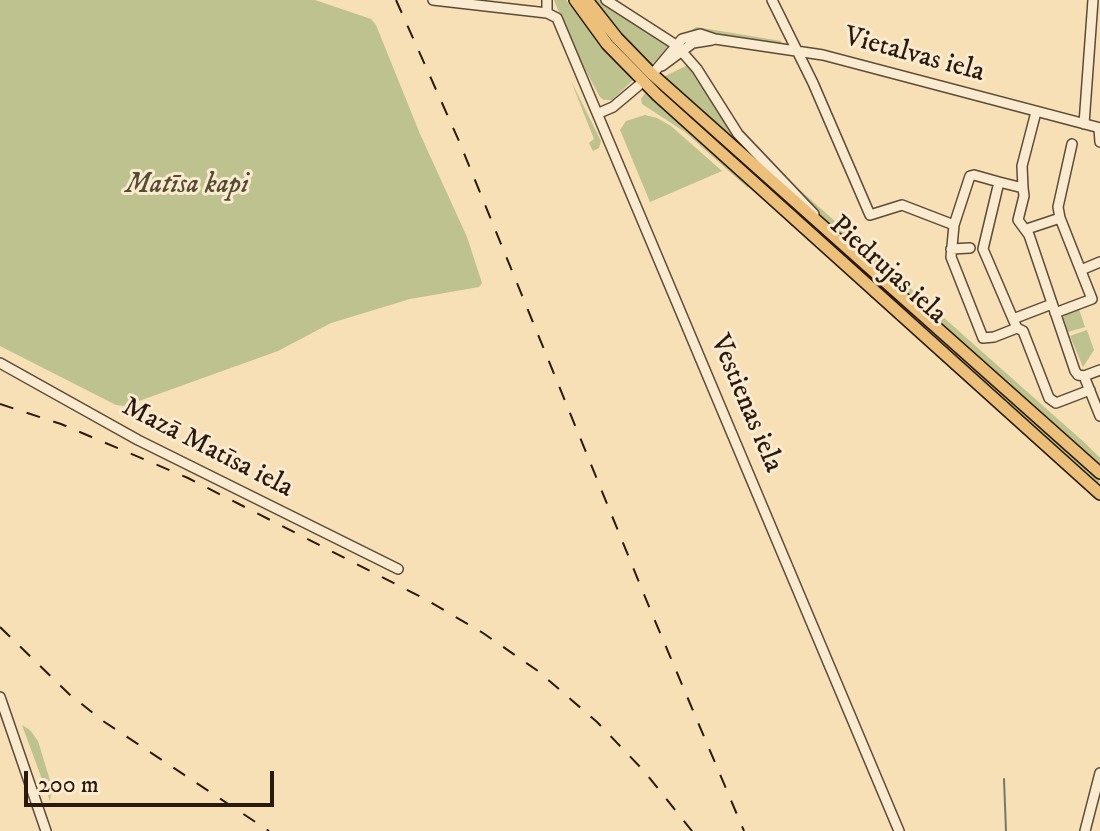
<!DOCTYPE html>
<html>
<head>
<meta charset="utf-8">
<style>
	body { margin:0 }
	#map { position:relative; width:1100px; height:831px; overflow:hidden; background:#f7dfb6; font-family:"IM FELL DW Pica",serif }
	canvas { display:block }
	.scale { position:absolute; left:24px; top:771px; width:250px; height:36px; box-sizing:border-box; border:4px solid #2a1a0e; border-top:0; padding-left:10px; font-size:24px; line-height:28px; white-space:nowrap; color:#2a1a0e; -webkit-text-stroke:6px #faead0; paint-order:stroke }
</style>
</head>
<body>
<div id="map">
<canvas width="1100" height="831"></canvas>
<div class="scale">200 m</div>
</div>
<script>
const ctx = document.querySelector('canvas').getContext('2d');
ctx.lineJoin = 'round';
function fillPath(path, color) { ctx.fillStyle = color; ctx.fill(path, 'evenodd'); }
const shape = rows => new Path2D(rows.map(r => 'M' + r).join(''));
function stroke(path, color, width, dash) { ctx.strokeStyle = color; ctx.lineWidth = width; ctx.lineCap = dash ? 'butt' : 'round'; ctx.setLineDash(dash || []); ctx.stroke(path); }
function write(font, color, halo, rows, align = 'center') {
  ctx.font = font + ' "IM FELL DW Pica",serif'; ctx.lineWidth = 6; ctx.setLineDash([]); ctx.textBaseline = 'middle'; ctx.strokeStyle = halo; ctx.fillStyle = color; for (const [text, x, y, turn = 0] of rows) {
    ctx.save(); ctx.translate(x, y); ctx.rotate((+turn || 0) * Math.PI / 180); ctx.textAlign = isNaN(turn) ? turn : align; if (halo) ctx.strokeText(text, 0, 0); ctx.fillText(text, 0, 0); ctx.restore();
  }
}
fillPath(shape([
	[0,0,315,0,371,19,376,25,420,134,467,237,482,283,479,287,410,299,331,323,278,351,125,406,116,405,0,346],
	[554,0,566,0,604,49,633,80,612,100,604,100,600,97,576,53],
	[593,0,602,0,613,10,669,45,668,49,650,66,634,52],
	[696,27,781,41,782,45,685,35],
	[688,65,732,133,757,160,663,77],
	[571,81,601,141,599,148,593,151,589,143,594,139],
	[645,93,748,182,748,188,685,132,642,104,641,99],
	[645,115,657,118,671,126,722,171,650,202,620,130,626,121],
	[765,159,1086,444,1100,458,1100,466,844,237,785,182],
	[789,203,1099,478,1100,487,823,239,787,204],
	[1079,309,1085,327,1068,332,1063,316],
	[1087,330,1094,350,1083,367,1070,336],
	[22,725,30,730,38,741,52,787,50,801]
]), '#bdc28e');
stroke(shape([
	[1004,779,1006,831]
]), '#6f7b70', 2);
const minor = shape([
	[433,0,547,13,557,18,899,831],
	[606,0,676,45,697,69,738,134,814,214],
	[772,0,813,83,870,215,902,205,954,225],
	[547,13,547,0],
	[662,66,693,43,712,40],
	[655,71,682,39,700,34,715,39,823,55,1100,128],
	[1036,112,1022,166,1023,188,999,182,983,249,1013,319,1017,328,1023,331,1049,398,1056,403,1090,390],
	[599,113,613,107,638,86],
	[1084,124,1093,0],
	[1099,128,1100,142],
	[999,182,974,175,970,176,954,225,951,257,983,338,994,337,1017,328],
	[1023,188,1024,196,1018,220,1029,235,1075,371,1078,375,1084,376,1100,416],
	[1027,229,1060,218],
	[951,249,970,248],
	[1081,270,1100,262],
	[1055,313,1092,299,1060,218,1058,207,1072,144],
	[1013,319,1052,304],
	[0,363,138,440,398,569],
	[1084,376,1100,370],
	[0,697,46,831],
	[1085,831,1100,773]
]);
const major = shape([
	[575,0,607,44,657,95,1100,494],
	[587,0,617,38,652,74,1100,473]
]);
stroke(minor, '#5d4b38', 12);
stroke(major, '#2a1a0e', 14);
stroke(minor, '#faead0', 9);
stroke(major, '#ecc07b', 11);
stroke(shape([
	[396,0,459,141,650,609,744,831],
	[0,404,61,424,188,478,425,599,483,633,538,671,597,722,644,771,692,831],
	[0,627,69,694,103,721,269,831]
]), '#2a1a0e', 2, [14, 14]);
write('28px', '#2a1a0e', '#faead0', [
	["Vietalvas iela",914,56,15],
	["Piedrujas iela",887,271,42],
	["Vestienas iela",745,404,67],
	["Mazā Matīsa iela",207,449,27]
]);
write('italic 28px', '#564c34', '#faead0', [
	["Matīsa kapi",187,186]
]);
</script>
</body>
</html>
